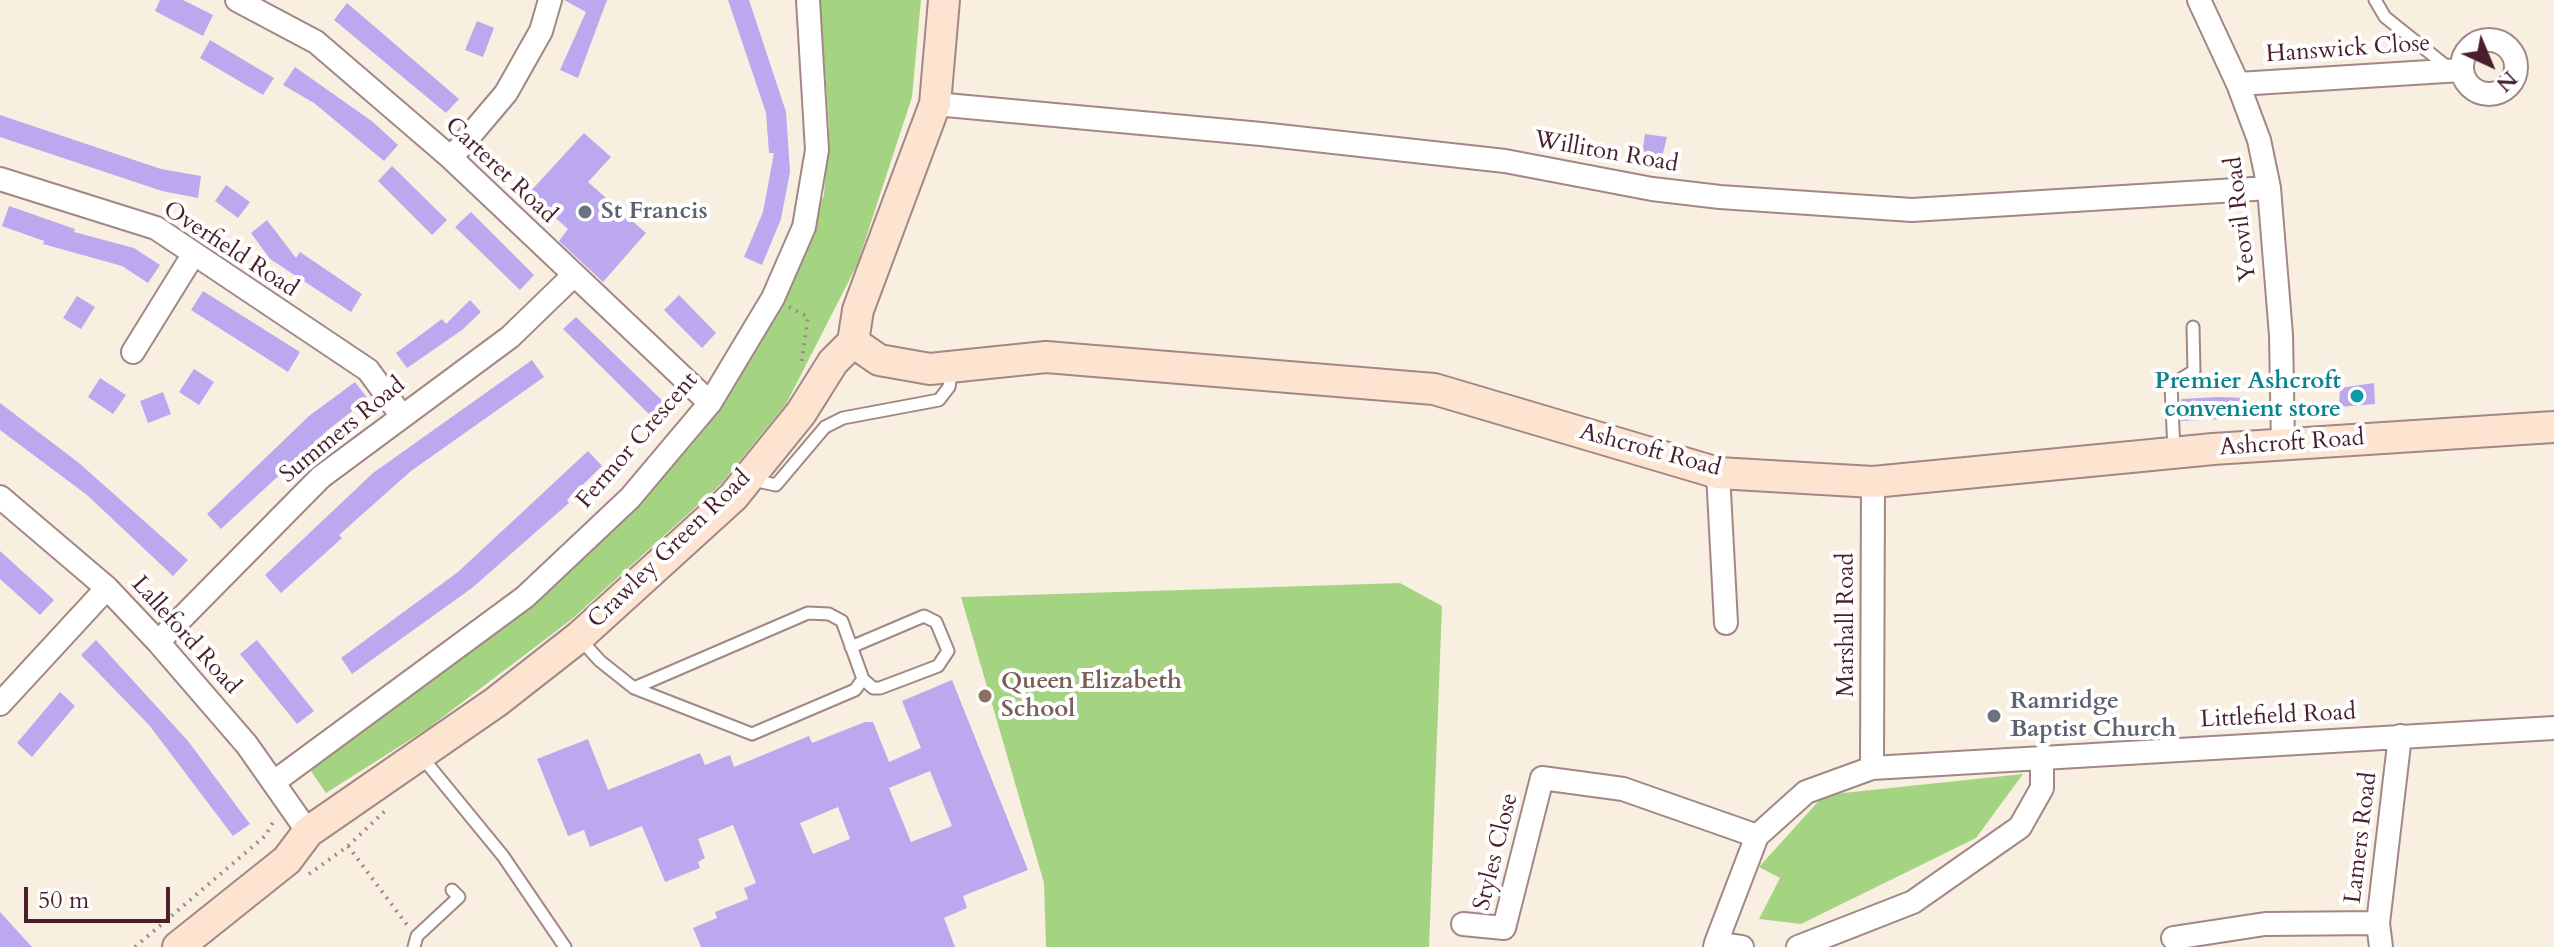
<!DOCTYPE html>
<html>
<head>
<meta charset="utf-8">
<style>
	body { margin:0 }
	#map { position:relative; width:2554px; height:947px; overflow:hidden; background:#f9efe1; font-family:Cardo,serif }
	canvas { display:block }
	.north { position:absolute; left:2450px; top:24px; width:80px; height:80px; -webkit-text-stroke:6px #fff; paint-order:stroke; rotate:136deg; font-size:22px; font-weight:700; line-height:32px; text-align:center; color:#4a1f2b }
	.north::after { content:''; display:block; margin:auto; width:28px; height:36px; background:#4a1f2b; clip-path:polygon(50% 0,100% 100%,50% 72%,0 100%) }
	.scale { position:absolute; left:24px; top:887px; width:146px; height:36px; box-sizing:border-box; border:4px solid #4a1f2b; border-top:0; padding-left:10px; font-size:24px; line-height:28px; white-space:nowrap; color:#4a1f2b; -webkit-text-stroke:6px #fff; paint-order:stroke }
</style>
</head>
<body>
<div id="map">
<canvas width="2554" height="947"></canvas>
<div class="north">N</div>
<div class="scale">50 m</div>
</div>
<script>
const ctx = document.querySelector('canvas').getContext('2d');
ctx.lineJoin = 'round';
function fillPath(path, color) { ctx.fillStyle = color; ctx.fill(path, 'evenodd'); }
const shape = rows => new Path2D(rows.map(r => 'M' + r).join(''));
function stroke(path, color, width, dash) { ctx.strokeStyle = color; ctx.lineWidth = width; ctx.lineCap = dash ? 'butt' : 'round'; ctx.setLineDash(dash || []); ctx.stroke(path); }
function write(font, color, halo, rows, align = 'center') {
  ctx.font = font + ' Cardo,serif'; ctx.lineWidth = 8; ctx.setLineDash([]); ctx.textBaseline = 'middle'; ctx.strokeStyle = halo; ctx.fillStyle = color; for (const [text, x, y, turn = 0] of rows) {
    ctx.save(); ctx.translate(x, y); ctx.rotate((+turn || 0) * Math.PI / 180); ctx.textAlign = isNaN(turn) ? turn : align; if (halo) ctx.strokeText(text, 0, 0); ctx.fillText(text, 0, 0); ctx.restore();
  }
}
fillPath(shape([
	[820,0,921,0,912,97,857,265,786,404,721,484,572,619,427,729,326,793,309,768,532,603,682,456,780,309,824,195,829,127],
	[1400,583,1442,606,1429,947,1046,947,1044,883,961,597],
	[2023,774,1976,838,1801,924,1759,919,1780,878,1759,867,1824,795]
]), '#a4d482');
fillPath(shape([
	[160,0,183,0,213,15,203,36,155,11],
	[564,0,607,0,578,78,560,70,586,12],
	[728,0,749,0,786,112,790,172,781,219,762,265,744,257,763,212,774,153,769,153,766,113],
	[347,3,459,99,446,113,334,20],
	[477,21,494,28,483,57,465,50],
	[210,40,274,78,263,95,200,58],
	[295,67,373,122,398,145,384,161,314,103,283,85],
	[0,115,161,169,201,176,198,198,162,191,0,137],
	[584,133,611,157,588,182,646,233,603,282,559,241,568,229,528,194],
	[1645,134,1667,137,1662,157,1642,155],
	[392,166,447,220,432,235,378,181],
	[226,185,250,202,238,218,215,201],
	[9,206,75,229,74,232,134,248,160,265,148,283,122,266,43,244,44,241,2,226],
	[471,212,534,275,520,290,455,227],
	[267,220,296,258,300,252,362,294,351,312,270,259,251,233],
	[203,291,300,352,288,372,191,310],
	[679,295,716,333,702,348,664,310],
	[77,296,95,307,81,329,63,318],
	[470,300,481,312,462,330,407,368,396,353,442,319,446,324],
	[576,317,669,407,656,421,563,329],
	[532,360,544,377,411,471,339,535,342,538,281,593,265,575,373,473],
	[194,369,214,382,199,405,179,392],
	[100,378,126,395,113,414,88,397],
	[355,382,368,399,329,429,221,529,207,514,309,416],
	[2374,383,2375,404,2339,407,2340,388],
	[163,392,171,414,148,423,140,401],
	[2218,397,2245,398,2246,418,2181,421,2181,399],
	[0,403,79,463,188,560,173,576,87,495,0,430],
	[588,451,602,466,567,500,569,503,472,588,352,674,341,658,458,572],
	[0,551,54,600,40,615,0,579],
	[96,640,188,741,250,824,233,836,149,725,81,655],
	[257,640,314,711,297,724,240,654],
	[952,680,1028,870,963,896,967,908,944,918,955,947,701,947,693,928,717,918,715,912,748,899,744,888,756,883,733,825,698,839,705,858,698,862,700,868,665,882,642,826,590,847,584,830,568,836,537,759,588,739,608,790,700,753,705,765,730,755,734,767,809,736,812,743,865,722,873,722,889,762,921,748,902,701],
	[930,771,952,826,911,842,889,788],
	[838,807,850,839,813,854,800,823],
	[60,692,75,706,32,757,17,743],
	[0,912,32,947,0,947]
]), '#bba8ee');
const lane = shape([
	[2375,0,2385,17,2450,69],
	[2174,450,2171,385,2194,371,2193,327],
	[748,479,776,485,825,427,843,418,939,400,949,387,952,368],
	[580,639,600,661,634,688,752,734,855,690,863,679,842,621,829,614,808,613,634,688],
	[851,647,924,616,936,622,948,651,938,666,880,688,873,688,863,679],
	[421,756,503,856,565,947],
	[414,947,417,936,459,897,452,890]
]);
const street = shape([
	[237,0,316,42,451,158,710,403],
	[2199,0,2238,84,2259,140,2269,188,2281,335,2283,444],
	'2462 67a27 27 0 1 1 54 0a27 27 0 1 1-54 0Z',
	[2238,84,2461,70],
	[935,104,1261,134,1505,161,1652,189,1720,197,1912,210,2269,188],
	[451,158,506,93,541,31,550,0],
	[0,179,156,228,368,370,401,415],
	[133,352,193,255],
	[1718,473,1726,623],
	[0,497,107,588,158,642,247,745,308,832],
	[158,642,321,477,510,337,573,276],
	[0,704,107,588],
	[1872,768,1873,482],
	[274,782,525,597,630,498,710,403,773,298,804,227,817,150,808,0],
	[1463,924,1504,928,1542,778,1623,789,1757,836],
	[2173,938,2265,924,2378,923],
	[1716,943,1757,836,1806,792,1872,768,2554,728],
	[1715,947,1716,943,1742,947],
	[1798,947,1913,902,2020,827,2042,788,2042,757],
	[2381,947,2378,923,2400,736]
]);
const secondary = shape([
	[853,342,879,360,930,369,1046,357,1434,389,1718,473,1873,482,2213,449,2554,427],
	[178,947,287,860,308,832,496,702,579,637,733,497,801,413,833,362,853,342,858,310,935,104,944,0]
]);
stroke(lane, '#a28786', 15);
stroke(street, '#a28786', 26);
stroke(secondary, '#a28786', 34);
stroke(shape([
	[789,307,808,317,801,366],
	[348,846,387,809],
	[309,874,348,846,407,925],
	[135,947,265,836,275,819]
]), '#a28786', 4, [2, 6]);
stroke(lane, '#fff', 11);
stroke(street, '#fff', 22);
stroke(secondary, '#fde4d0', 30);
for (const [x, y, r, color] of [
	[585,212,8,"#6b7280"],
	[2357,396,8,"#0f9aa8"],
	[985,696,8,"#8d6e63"],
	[1994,716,8,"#6b7280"]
]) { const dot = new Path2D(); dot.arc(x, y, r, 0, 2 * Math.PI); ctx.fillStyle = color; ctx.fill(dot); stroke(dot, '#fff', 3); }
write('24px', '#4a1f2b', '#fff', [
	["Hanswick Close",2348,50,-4],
	["Williton Road",1606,153,10],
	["Carteret Road",500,171,43],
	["Yeovil Road",2242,219,-97],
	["Overfield Road",230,250,33],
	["Summers Road",343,431,-39],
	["Fermor Crescent",638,441,-49],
	["Ashcroft Road",2292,444,-4],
	["Ashcroft Road",1650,451,15],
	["Crawley Green Road",670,550,-44],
	["Marshall Road",1847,625,-90],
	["Lalleford Road",185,636,48],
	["Littlefield Road",2278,717,-3],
	["Lamers Road",2362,838,-83],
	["Styles Close",1497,852,-76]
]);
write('bold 24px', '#5b616d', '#fff', [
	["St Francis",601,212],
	["Ramridge",2010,702],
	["Baptist Church",2010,730]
], 'left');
write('bold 24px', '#0d838f', '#fff', [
	["Premier Ashcroft",2341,382],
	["convenient store",2341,410]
], 'right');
write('bold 24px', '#785e54', '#fff', [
	["Queen Elizabeth",1001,682],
	["School",1001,710]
], 'left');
</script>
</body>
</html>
